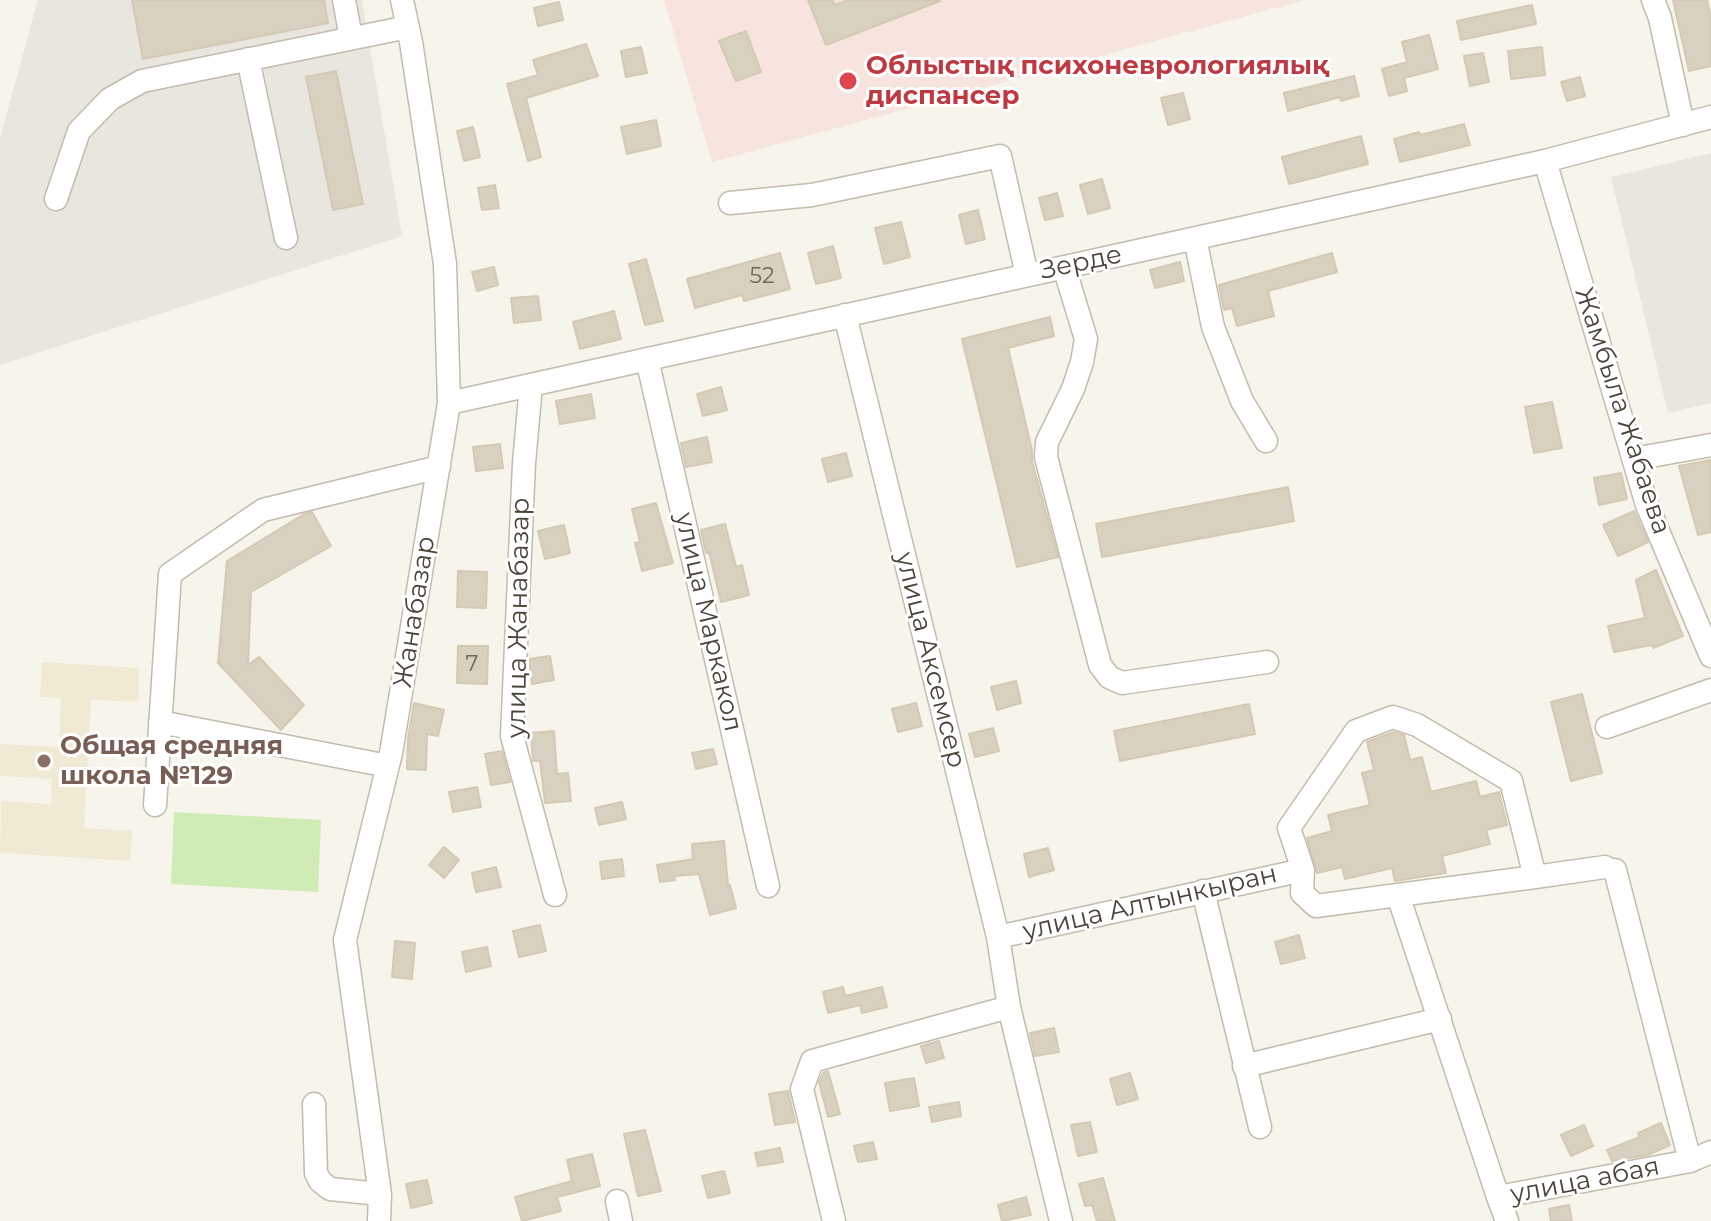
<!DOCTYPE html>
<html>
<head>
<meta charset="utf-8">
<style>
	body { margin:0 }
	canvas { display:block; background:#f6f4eb }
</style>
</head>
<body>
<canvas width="1711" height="1221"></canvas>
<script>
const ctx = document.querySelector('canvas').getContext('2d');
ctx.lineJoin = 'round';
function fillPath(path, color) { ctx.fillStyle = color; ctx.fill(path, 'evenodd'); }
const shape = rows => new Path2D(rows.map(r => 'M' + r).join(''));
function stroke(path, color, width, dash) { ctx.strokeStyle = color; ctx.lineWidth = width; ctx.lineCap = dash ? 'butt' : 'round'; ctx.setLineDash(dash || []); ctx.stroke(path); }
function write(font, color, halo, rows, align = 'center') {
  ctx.font = font + ' Montserrat,sans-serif'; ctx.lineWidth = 6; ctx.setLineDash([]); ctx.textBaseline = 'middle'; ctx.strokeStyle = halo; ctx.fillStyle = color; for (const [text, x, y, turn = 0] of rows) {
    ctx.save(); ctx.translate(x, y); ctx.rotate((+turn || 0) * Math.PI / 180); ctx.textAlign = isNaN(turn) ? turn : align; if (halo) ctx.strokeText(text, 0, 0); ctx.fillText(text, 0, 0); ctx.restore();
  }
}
fillPath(shape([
	[38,0,362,0,402,236,0,365,0,138],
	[1711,153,1711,403,1668,413,1611,177]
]), '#e9e5df');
fillPath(shape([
	[42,662,139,668,138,702,91,700,84,828,132,831,130,861,0,853,1,801,51,804,52,779,0,776,0,744,59,747,61,698,40,697]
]), '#f0ead5');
fillPath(shape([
	[664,0,1305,0,712,162]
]), '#f7e4df');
fillPath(shape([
	[174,812,321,820,318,892,171,884]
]), '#ceecb3');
const building = shape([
	[132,0,324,0,328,23,143,59,132,0],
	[808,0,832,0,835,5,848,0,940,1,826,45,808,0],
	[1673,0,1707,0,1711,18,1711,66,1689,71,1673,0],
	[559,2,563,20,538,26,534,8,559,2],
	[1532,5,1536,24,1461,40,1457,21,1532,5],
	[746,31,761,72,736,81,719,41,746,31],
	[1429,35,1438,69,1404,78,1407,91,1389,96,1382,69,1407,62,1402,42,1429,35],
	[586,44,598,76,526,98,541,157,528,161,507,84,538,75,533,60,586,44],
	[641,47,647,73,626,77,621,51,641,47],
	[1542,47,1545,75,1511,79,1508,51,1542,47],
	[1483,53,1489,82,1470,86,1464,56,1483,53],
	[336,71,363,204,333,210,306,77,336,71],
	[1354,76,1359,96,1341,101,1340,97,1288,111,1284,93,1354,76],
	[1580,77,1585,96,1567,101,1561,82,1580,77],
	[1183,93,1190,119,1168,125,1161,98,1183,93],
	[656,120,661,146,627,154,621,127,656,120],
	[1464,124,1470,145,1400,162,1394,139,1419,132,1420,135,1464,124],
	[473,127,480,157,464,161,457,131,473,127],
	[1361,136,1368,164,1289,184,1282,157,1361,136],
	[1102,179,1110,208,1088,214,1080,185,1102,179],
	[495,185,499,208,482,210,478,188,495,185],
	[1057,193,1063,216,1045,220,1039,198,1057,193],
	[978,210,985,239,966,244,959,215,978,210],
	[901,222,910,257,884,264,875,228,901,222],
	[833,246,841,278,816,284,808,253,833,246],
	[780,253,790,289,744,301,742,295,695,308,687,279,780,253],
	[1332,253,1337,272,1268,291,1274,316,1237,326,1232,308,1224,310,1219,285,1332,253],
	[646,259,663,321,645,325,629,264,646,259],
	[1180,262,1184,281,1155,288,1150,270,1180,262],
	[494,267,498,285,477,291,472,272,494,267],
	[538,296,541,320,514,323,511,298,538,296],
	[614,311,621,339,580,349,573,322,614,311],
	[1050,317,1054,336,1008,348,1032,450,1032,461,1058,557,1017,567,962,339,1050,317],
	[721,387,727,410,703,416,697,394,721,387],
	[591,394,595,418,560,424,556,401,591,394],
	[1552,402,1562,448,1534,453,1525,407,1552,402],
	[707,437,712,462,686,467,681,443,707,437],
	[500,444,503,468,476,471,473,447,500,444],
	[846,453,852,476,828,482,822,459,846,453],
	[1711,460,1711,532,1698,535,1679,466,1711,460],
	[1621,473,1627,499,1599,505,1594,478,1621,473],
	[1288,487,1294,521,1102,557,1096,524,1288,487],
	[656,503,673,563,642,571,635,543,640,542,632,509,656,503],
	[1634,511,1648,542,1618,556,1603,525,1634,511],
	[312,512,331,546,251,592,248,665,259,657,304,705,281,730,218,663,227,561,304,514,312,512],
	[725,524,736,567,742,565,749,595,721,602,709,552,706,553,701,530,725,524],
	[564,525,570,553,545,559,538,531,564,525],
	[1656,570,1683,636,1653,648,1652,645,1614,652,1608,626,1645,618,1636,580,1656,570],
	[458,571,487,572,486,608,457,607,458,571],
	[458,646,488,646,487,684,457,683,458,646],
	[550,656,554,680,532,684,529,659,550,656],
	[1016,681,1021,703,997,710,991,687,1016,681],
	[1582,694,1602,773,1571,781,1551,702,1582,694],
	[414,703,444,710,438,736,427,734,426,770,407,769,408,739,414,703],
	[916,703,922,726,898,732,892,709,916,703],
	[1249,704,1255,734,1120,761,1114,731,1249,704],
	[993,728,999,751,975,757,969,734,993,728],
	[554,731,557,774,568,773,571,801,545,803,540,761,533,761,531,733,554,731],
	[1394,732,1404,735,1410,760,1422,757,1431,792,1476,781,1480,797,1499,792,1507,825,1486,830,1490,844,1442,856,1446,873,1395,881,1392,868,1345,879,1342,867,1317,873,1307,838,1332,831,1328,815,1370,805,1362,773,1374,770,1367,742,1394,732],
	[713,749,717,764,696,769,692,753,713,749],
	[502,751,510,782,491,785,485,754,502,751],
	[477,787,481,807,453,812,449,792,477,787],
	[622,802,626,819,599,825,595,808,622,802],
	[724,841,728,885,730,885,736,908,710,915,699,874,674,876,675,880,660,882,657,865,693,859,692,844,724,841],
	[444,847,459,860,444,878,429,865,444,847],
	[1048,848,1054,870,1029,877,1024,854,1048,848],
	[622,859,624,876,602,879,600,862,622,859],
	[496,867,501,887,476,892,472,873,496,867],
	[540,925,546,951,519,957,513,931,540,925],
	[1299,935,1305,958,1281,964,1275,942,1299,935],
	[395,941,415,943,412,979,392,977,395,941],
	[487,947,491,966,466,972,462,952,487,947],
	[843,987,845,996,882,987,887,1007,862,1013,860,1005,828,1013,823,992,843,987],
	[1054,1028,1059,1052,1035,1056,1030,1033,1054,1028],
	[939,1041,944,1058,926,1063,921,1046,939,1041],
	[828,1071,840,1114,828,1117,819,1082,823,1073,828,1071],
	[1130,1073,1138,1099,1117,1105,1110,1079,1130,1073],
	[914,1078,919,1106,890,1111,885,1083,914,1078],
	[788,1091,795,1122,775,1125,769,1094,788,1091],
	[959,1102,961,1116,932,1122,929,1107,959,1102],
	[1090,1122,1097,1152,1078,1156,1071,1125,1090,1122],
	[1661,1123,1670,1145,1648,1155,1612,1161,1607,1150,1640,1137,1638,1133,1661,1123],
	[1584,1125,1593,1146,1571,1156,1561,1135,1584,1125],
	[645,1130,661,1191,638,1196,624,1134,645,1130],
	[873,1142,877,1159,858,1162,854,1146,873,1142],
	[780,1148,783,1162,758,1166,755,1153,780,1148],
	[592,1154,600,1186,557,1197,561,1211,522,1221,515,1197,572,1181,567,1160,592,1154],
	[724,1171,730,1193,708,1198,702,1176,724,1171],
	[1103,1178,1115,1221,1097,1221,1092,1205,1085,1206,1079,1184,1103,1178],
	[427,1180,432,1203,411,1208,406,1184,427,1180],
	[1026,1197,1031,1215,1002,1221,998,1205,1026,1197],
	[1569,1205,1572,1221,1551,1221,1549,1209,1569,1205]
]);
fillPath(building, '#d9d1c0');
stroke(building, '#d4c9b3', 2);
const minor = shape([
	[344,0,351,38],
	[1653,0,1660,18,1683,125],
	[248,59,286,238],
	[1545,161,1647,505,1711,656],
	[56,199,79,131,110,99,142,81,408,27],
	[730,203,812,195,1000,156,1027,275],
	[1195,238,1213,327,1242,401,1266,441],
	[1064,267,1086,339,1082,362,1073,389,1047,442,1046,457,1100,665,1109,677,1122,683,1267,662],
	[845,315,998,937,1009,1007,1061,1221],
	[647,359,768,886],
	[531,385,524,463,512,736,555,895],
	[449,403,1545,161,1711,117],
	[1634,459,1711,445],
	[160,722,388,766],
	[1607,727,1711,690],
	[155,805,170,574,263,510,439,467],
	[1535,877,1511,781,1417,725,1393,717,1356,731,1289,828,1303,870,1302,893,1316,906,1398,895,1535,877,1605,867],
	[1203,891,1260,1127],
	[1398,895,1498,1197,1690,1161,1615,870],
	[998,937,1303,870],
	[1244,1066,1440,1019],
	[314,1104,316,1173,320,1181,330,1189,380,1194],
	[1690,1161,1711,1152],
	[1498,1197,1507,1221],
	[617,1201,621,1221],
	[379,1221,380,1194,345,940,391,753,449,403,445,264,411,42,402,0],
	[834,1221,802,1089,812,1061,1009,1007]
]);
stroke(minor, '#c2bcad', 25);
stroke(minor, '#fff', 22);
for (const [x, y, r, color] of [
	[848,81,10,"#e0444e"],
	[44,761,8,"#8d6e63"]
]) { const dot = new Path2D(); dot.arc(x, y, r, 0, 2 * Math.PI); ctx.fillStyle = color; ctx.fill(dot); stroke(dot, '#fff', 3); }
write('22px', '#6e685a', null, [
	["52",762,277],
	["7",472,665]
]);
write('bold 26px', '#be3a42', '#fff', [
	["Облыстық психоневрологиялық",866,66],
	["диспансер",866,96]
], 'left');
write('26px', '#4b4538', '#fff', [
	["Зерде",1081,263,-12],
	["Жамбыла Жабаева",1622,411,72],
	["Жанабазар",415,612,-81],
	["улица Жанабазар",519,618,-89],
	["улица Маркакол",708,622,77],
	["улица Аксемсер",930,660,76],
	["улица Алтынкыран",1150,903,-13],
	["улица абая",1585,1181,-11]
]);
write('bold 26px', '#785e54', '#fff', [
	["Общая средняя",60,746],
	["школа №129",60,776]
], 'left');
</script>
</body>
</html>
